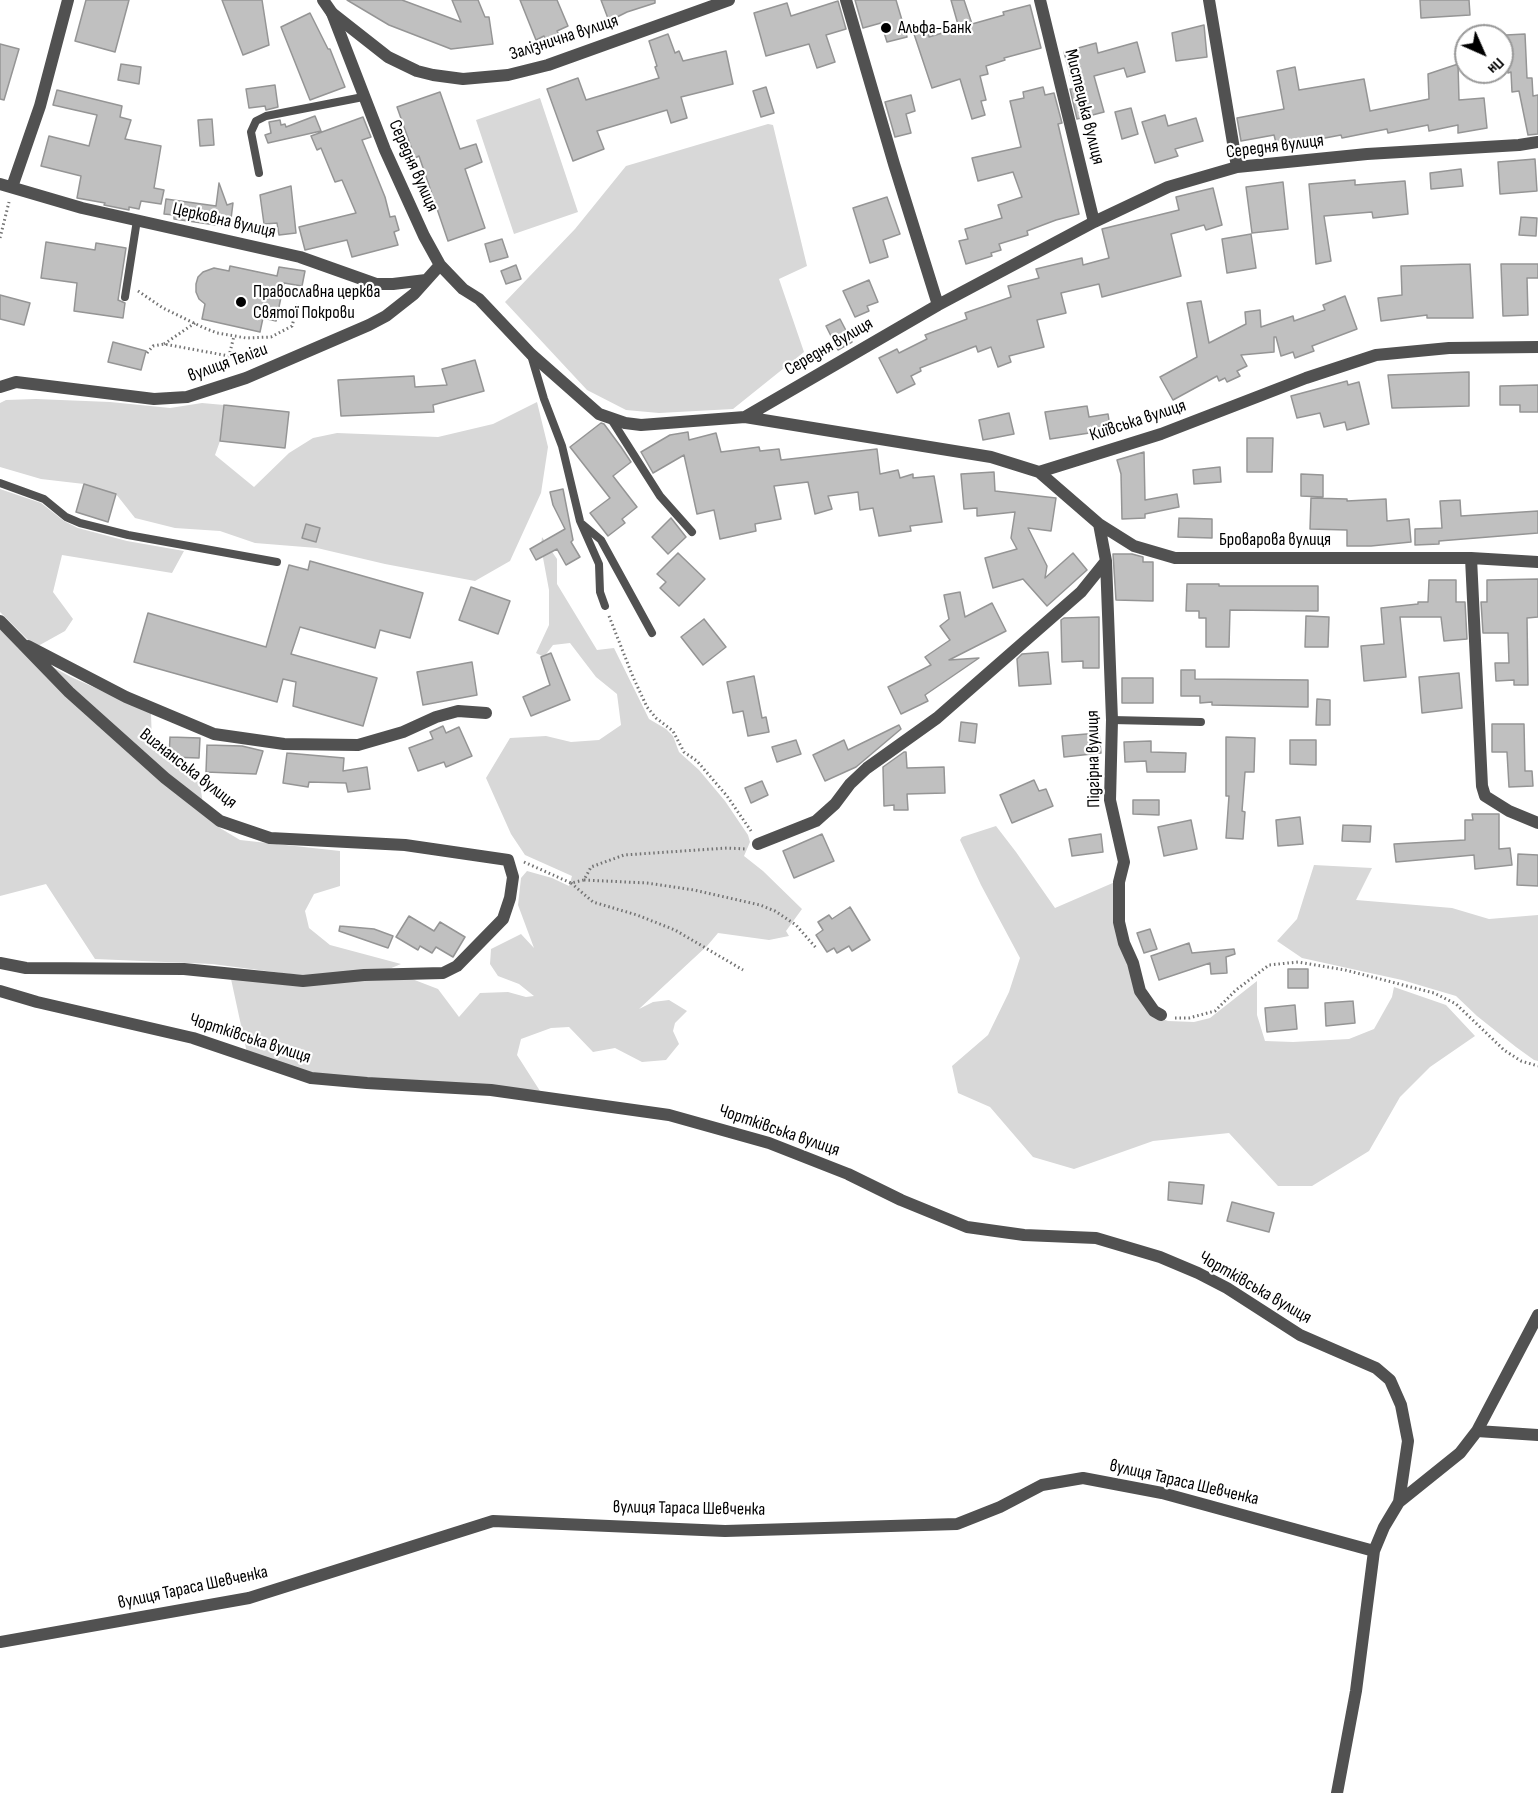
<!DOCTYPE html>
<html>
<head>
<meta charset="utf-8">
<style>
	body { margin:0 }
	#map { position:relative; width:1538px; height:1793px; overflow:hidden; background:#fff; font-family:"Sofia Sans Condensed",sans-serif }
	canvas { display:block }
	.north { position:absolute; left:1454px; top:24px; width:60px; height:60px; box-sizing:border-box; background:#fff; border:2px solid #999; border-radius:50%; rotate:135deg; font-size:16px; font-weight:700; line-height:24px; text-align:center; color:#000 }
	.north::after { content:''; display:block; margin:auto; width:21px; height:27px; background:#000; clip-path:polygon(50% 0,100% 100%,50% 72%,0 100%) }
</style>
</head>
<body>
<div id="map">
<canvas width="1538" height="1793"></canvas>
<div class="north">Пн</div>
</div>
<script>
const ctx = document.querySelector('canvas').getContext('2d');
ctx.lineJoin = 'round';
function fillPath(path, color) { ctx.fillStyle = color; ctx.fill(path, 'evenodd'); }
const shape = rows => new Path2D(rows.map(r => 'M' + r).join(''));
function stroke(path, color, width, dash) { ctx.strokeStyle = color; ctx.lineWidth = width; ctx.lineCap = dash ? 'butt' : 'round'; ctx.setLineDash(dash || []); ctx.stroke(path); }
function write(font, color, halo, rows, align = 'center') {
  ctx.font = font + ' "Sofia Sans Condensed",sans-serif'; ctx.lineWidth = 4.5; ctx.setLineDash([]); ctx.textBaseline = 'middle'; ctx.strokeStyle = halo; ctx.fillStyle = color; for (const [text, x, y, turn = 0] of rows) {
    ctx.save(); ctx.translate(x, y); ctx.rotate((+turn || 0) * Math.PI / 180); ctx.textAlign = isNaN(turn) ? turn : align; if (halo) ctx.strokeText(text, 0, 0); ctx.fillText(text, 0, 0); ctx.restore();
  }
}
fillPath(shape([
	[540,98,578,212,514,234,476,120],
	[768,124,773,125,807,266,779,279,804,352,733,409,659,413,626,410,587,390,505,302,575,229,626,166],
	[36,399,110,402,170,408,202,403,224,405,220,441,215,455,254,487,289,453,313,438,337,433,438,437,493,424,537,402,548,447,541,493,510,561,475,581,385,564,317,548,255,543,220,531,175,528,135,518,116,494,84,484,41,479,0,467,0,403,6,400],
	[0,489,41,503,64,521,78,528,127,541,184,551,172,573,62,555,53,592,73,619,65,631,38,646,31,643,0,612],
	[542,537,557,559,557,584,597,650,614,648,649,719,666,729,673,736,679,752,699,770,725,801,748,835,750,842,744,856,763,871,802,909,786,931,789,936,769,940,718,933,707,946,639,1009,653,1002,669,1000,687,1011,675,1023,673,1031,679,1044,666,1060,642,1062,615,1048,593,1052,569,1027,551,1028,521,1039,517,1055,540,1091,310,1075,247,1053,231,979,412,979,438,989,459,1017,480,993,508,992,526,997,534,996,519,984,498,976,490,964,491,949,521,934,534,948,518,905,521,878,527,871,552,878,569,886,572,876,525,855,511,834,486,778,510,738,546,736,571,742,599,740,621,725,617,694,596,677,570,643,553,645,544,657,536,653,549,625,549,590,541,547],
	[0,627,18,648,71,677,151,713,152,745,200,783,204,813,220,828,240,840,340,851,340,886,314,894,305,911,309,928,330,945,401,964,389,969,318,976,290,974,212,964,95,959,46,884,0,896],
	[996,826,1016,852,1055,908,1115,882,1117,933,1160,1018,1168,1021,1194,1022,1210,1018,1257,981,1257,1015,1265,1041,1293,1042,1349,1039,1374,1029,1392,997,1394,987,1446,1005,1475,1036,1430,1067,1400,1097,1369,1151,1312,1186,1278,1186,1229,1133,1153,1141,1074,1169,1033,1157,990,1107,958,1093,952,1066,988,1035,1009,992,1020,958,981,885,960,840,962,837],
	[1314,865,1372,868,1356,900,1452,908,1489,919,1538,915,1538,1061,1534,1060,1516,1047,1477,1016,1456,996,1402,980,1302,958,1277,941,1297,919]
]), '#d8d8d8');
const building = shape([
	[86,0,129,0,115,52,75,41,86,0],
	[222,0,262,0,269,45,243,55,222,0],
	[347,0,402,0,461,22,452,0,478,0,485,17,489,17,493,44,451,49,389,25,347,0],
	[520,0,557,0,568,26,557,31,560,37,547,42,544,36,536,40,520,0],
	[601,0,655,0,655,3,627,12,609,21,601,0],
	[855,0,896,0,907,37,887,42,881,23,863,28,855,0],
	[951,0,964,0,972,24,1004,15,1003,12,1030,5,1041,48,1004,58,1005,60,986,66,988,74,980,76,986,100,981,101,985,115,972,119,960,79,932,88,914,34,928,30,929,37,959,28,951,0],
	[1420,0,1469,0,1470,15,1421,18,1420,0],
	[838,1,846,29,826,35,835,62,817,68,809,44,766,56,754,13,787,3,791,16,838,1],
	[310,13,328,49,330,49,345,87,310,100,281,27,310,13],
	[1204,25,1207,57,1176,61,1172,33,1204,25],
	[668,34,675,53,679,51,683,61,726,51,733,84,681,97,687,118,671,123,667,110,597,131,604,149,573,161,547,89,578,78,586,100,659,78,655,67,657,66,649,41,668,34],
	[1525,34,1527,78,1532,78,1533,96,1538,95,1538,134,1528,135,1519,91,1512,92,1511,72,1508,73,1506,35,1525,34],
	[1137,42,1145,72,1127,77,1124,68,1094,76,1104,112,1077,119,1070,89,1074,89,1064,52,1096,43,1098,53,1137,42],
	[0,44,19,49,4,100,0,99,0,44],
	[121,64,141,67,139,84,118,80,121,64],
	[1458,64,1459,100,1484,98,1487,128,1458,133,1458,125,1429,131,1428,125,1388,133,1387,129,1342,138,1341,135,1277,147,1274,135,1241,141,1237,118,1284,109,1277,71,1295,67,1299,90,1364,79,1370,111,1429,99,1428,74,1458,64],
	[275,85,278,107,266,110,265,106,249,108,246,89,275,85],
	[766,87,774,113,761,117,753,91,766,87],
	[1043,87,1045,95,1054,93,1062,123,1058,124,1079,214,1056,220,1027,231,1028,235,999,244,1001,250,991,253,992,256,966,264,959,241,968,239,965,229,1002,218,998,205,1022,197,1013,172,978,181,972,158,1021,147,1010,101,1024,98,1023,92,1043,87],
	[57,90,122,106,120,117,131,120,125,139,161,146,154,188,164,190,161,204,141,201,139,209,129,207,129,210,104,205,105,203,77,198,81,176,41,166,49,136,89,146,97,115,53,105,57,90],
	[440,92,460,149,476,144,482,162,465,169,485,228,448,241,419,156,415,158,397,107,440,92],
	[911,95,915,111,906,114,911,133,895,137,885,102,911,95],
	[1131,108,1138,134,1122,139,1115,112,1131,108],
	[1165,115,1168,126,1196,118,1203,141,1175,149,1178,156,1155,163,1142,122,1165,115],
	[315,116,321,131,268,143,265,135,271,133,269,122,280,120,281,125,285,124,286,127,315,116],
	[363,117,371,137,362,140,385,197,390,217,395,216,399,230,394,232,398,245,352,257,347,240,305,250,299,227,356,213,342,180,335,182,321,148,317,150,311,136,363,117],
	[212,119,214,145,200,146,198,120,212,119],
	[1535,159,1537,191,1500,194,1498,162,1535,159],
	[1461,169,1463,186,1431,189,1430,173,1461,169],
	[1355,180,1355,185,1405,181,1408,214,1373,218,1372,212,1324,216,1331,261,1316,264,1309,184,1355,180],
	[1283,182,1288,229,1252,233,1246,187,1283,182],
	[219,183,227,205,233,203,230,227,174,219,174,215,164,214,166,199,216,206,219,183],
	[291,186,296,233,279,235,277,223,264,224,260,195,291,186],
	[1213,188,1222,225,1206,230,1204,225,1171,234,1181,276,1102,297,1099,284,1061,293,1066,313,1037,320,1044,347,1009,356,1011,362,998,367,991,347,978,352,976,346,920,368,921,371,911,376,915,384,897,393,879,358,897,349,899,353,927,339,925,335,967,319,965,313,1011,297,1008,286,1039,278,1036,269,1082,258,1083,265,1109,258,1102,229,1179,210,1176,197,1213,188],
	[887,197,900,234,883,240,888,257,870,263,853,208,887,197],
	[1521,217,1537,218,1536,236,1519,235,1521,217],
	[1251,234,1256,268,1227,273,1222,239,1251,234],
	[502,239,508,257,490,262,485,244,502,239],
	[46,242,95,250,96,243,126,248,118,300,125,303,123,318,74,311,77,283,41,278,46,242],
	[1470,264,1473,318,1427,318,1427,315,1381,321,1378,298,1402,295,1401,266,1470,264],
	[1501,264,1538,264,1538,278,1527,278,1528,315,1503,316,1501,264],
	[516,265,521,279,506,284,501,271,516,265],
	[230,266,277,276,279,267,305,271,302,286,284,283,276,321,263,318,260,332,202,319,205,304,199,299,196,292,196,284,198,277,203,272,214,268,229,271,230,266],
	[869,280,878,302,867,306,869,311,855,317,843,291,869,280],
	[0,295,30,303,24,325,0,319,0,295],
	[1345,296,1357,329,1312,346,1314,351,1295,358,1293,352,1281,356,1276,337,1274,337,1274,352,1241,355,1247,366,1237,371,1240,376,1227,382,1225,378,1219,381,1217,376,1173,400,1160,377,1197,357,1187,303,1201,301,1209,343,1246,324,1245,312,1260,310,1261,327,1293,316,1294,321,1325,310,1323,305,1345,296],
	[840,319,852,342,838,350,826,326,840,319],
	[113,342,146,351,141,370,108,362,113,342],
	[475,360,484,391,433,405,434,412,341,416,338,380,414,376,415,387,447,385,442,369,475,360],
	[1469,372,1469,406,1392,408,1388,375,1469,372],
	[1347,381,1348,385,1359,382,1369,424,1347,430,1345,422,1324,427,1320,413,1297,418,1291,396,1347,381],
	[1538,385,1538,412,1520,412,1520,405,1500,405,1500,386,1538,385],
	[224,405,289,412,285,448,220,441,224,405],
	[1087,406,1089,417,1108,414,1111,432,1096,435,1096,432,1050,439,1045,412,1087,406],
	[1009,413,1014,434,983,440,979,420,1009,413],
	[601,423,604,424,621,447,631,462,613,476,637,507,622,519,625,523,608,536,590,513,610,498,570,447,601,423],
	[688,432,689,440,716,433,721,452,759,447,760,451,779,449,781,460,877,449,880,474,898,470,900,478,913,474,913,478,934,476,942,522,910,526,911,531,879,536,873,508,860,510,858,492,828,496,832,509,815,514,808,482,774,486,781,519,755,524,756,531,720,539,714,510,697,514,684,455,653,473,641,452,670,435,688,432],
	[1247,438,1273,438,1272,472,1247,472,1247,438],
	[1144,452,1145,500,1177,494,1179,507,1145,514,1145,518,1122,519,1121,474,1117,460,1144,452],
	[1220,467,1221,482,1194,484,1193,470,1220,467],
	[994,472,995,491,1056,498,1051,531,1028,528,1047,566,1045,578,1073,553,1087,570,1047,606,1023,579,993,588,985,558,1017,549,1011,538,1015,512,977,516,977,508,964,509,961,474,994,472],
	[1301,474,1323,475,1323,497,1301,496,1301,474],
	[84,484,116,494,108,522,76,512,84,484],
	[563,489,573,540,571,542,580,557,566,565,557,549,536,560,530,549,565,529,553,505,550,492,563,489],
	[1311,498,1347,499,1347,501,1386,499,1387,521,1409,519,1411,542,1371,546,1347,546,1347,530,1310,529,1311,498],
	[1460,500,1461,516,1538,511,1538,533,1439,541,1439,544,1415,545,1415,529,1442,528,1440,501,1460,500],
	[671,518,686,537,668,554,652,537,671,518],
	[1179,518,1212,519,1212,538,1178,537,1179,518],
	[306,524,320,528,316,542,302,538,306,524],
	[678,553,705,579,679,606,660,588,666,582,657,574,678,553],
	[1113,554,1132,554,1143,557,1143,562,1153,562,1153,601,1116,600,1113,554],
	[310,561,423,593,410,638,380,630,375,648,300,627,291,654,377,678,363,726,293,706,296,682,283,679,277,702,134,662,148,613,266,647,289,565,308,570,310,561],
	[1538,579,1538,617,1527,618,1528,685,1514,685,1514,680,1496,681,1495,663,1509,663,1508,633,1483,633,1481,602,1487,602,1487,580,1538,579],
	[1429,580,1456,580,1456,602,1465,602,1467,639,1444,641,1441,617,1400,617,1406,677,1364,681,1361,646,1384,644,1381,608,1418,604,1418,602,1428,602,1429,580],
	[1187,584,1219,584,1219,586,1318,586,1318,611,1230,610,1229,647,1206,647,1206,618,1199,618,1199,611,1186,611,1187,584],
	[471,587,510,601,498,634,459,620,471,587],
	[960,592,965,617,992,603,1006,631,949,660,979,658,925,695,928,701,901,714,888,687,931,665,925,657,950,640,940,626,949,619,944,595,960,592],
	[1306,616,1329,617,1328,647,1305,647,1306,616],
	[1099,617,1099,668,1083,668,1083,661,1062,662,1061,620,1064,618,1099,617],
	[704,619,726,647,703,665,681,637,704,619],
	[1048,652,1051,684,1019,686,1017,659,1022,654,1048,652],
	[551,653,570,700,531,716,523,697,550,685,541,657,551,653],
	[472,662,477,695,423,705,417,672,472,662],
	[1181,670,1195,670,1195,679,1308,680,1308,707,1212,705,1212,702,1200,703,1200,696,1181,696,1181,670],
	[1459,673,1462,708,1422,713,1419,677,1459,673],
	[754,676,762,718,766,717,769,732,748,736,743,711,733,713,727,682,754,676],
	[1122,678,1153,678,1153,703,1122,703,1122,678],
	[1317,699,1330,700,1330,725,1316,725,1317,699],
	[961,722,977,724,975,743,959,741,961,722],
	[1492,724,1524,724,1525,771,1532,771,1533,786,1509,787,1507,752,1492,752,1492,724],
	[899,725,901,729,856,767,825,781,813,755,844,740,848,750,899,725],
	[443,726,446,733,459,727,472,756,446,767,444,762,418,771,409,748,433,739,430,732,443,726],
	[1099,733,1101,753,1064,757,1062,736,1099,733],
	[170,737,200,738,199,758,169,757,170,737],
	[1226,737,1255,738,1254,772,1245,772,1242,811,1245,812,1243,839,1226,838,1229,796,1226,796,1226,737],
	[796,740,801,754,777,762,772,747,796,740],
	[1290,740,1316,740,1316,765,1290,764,1290,740],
	[1151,741,1151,752,1186,753,1185,772,1147,772,1146,761,1125,762,1124,742,1151,741],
	[207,745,242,746,263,751,256,774,206,772,207,745],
	[904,752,906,752,907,768,944,767,945,793,907,794,908,810,894,810,894,805,884,806,883,767,904,752],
	[287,753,344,758,343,771,367,767,370,789,348,792,346,783,309,782,308,787,283,783,287,753],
	[1034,780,1039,791,1046,789,1053,806,1012,823,1000,795,1034,780],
	[762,781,768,795,751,803,745,788,762,781],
	[1133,800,1159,800,1159,815,1133,814,1133,800],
	[1472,814,1499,814,1499,849,1510,848,1512,865,1475,869,1474,855,1396,862,1394,844,1465,840,1465,820,1473,820,1472,814],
	[1300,817,1303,844,1278,846,1276,820,1300,817],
	[1191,820,1197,849,1164,856,1158,827,1191,820],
	[1343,825,1371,826,1370,842,1342,841,1343,825],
	[822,834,834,861,794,878,783,851,822,834],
	[1101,834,1103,852,1072,856,1069,839,1101,834],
	[1518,854,1538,855,1538,886,1517,885,1518,854],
	[850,907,870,940,852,951,849,946,837,953,834,948,827,952,816,935,823,930,818,922,829,915,832,919,850,907],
	[409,916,434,931,440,922,465,937,453,957,436,947,432,953,420,946,418,950,396,937,409,916],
	[340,926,374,929,393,936,388,948,339,931,340,926],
	[1150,929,1157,949,1144,953,1137,933,1150,929],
	[1189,943,1192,953,1234,949,1235,954,1226,957,1227,973,1211,974,1210,963,1159,980,1151,956,1189,943],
	[1288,969,1308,969,1308,988,1288,988,1288,969],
	[1353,1001,1355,1023,1326,1026,1325,1003,1353,1001],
	[1295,1005,1297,1029,1267,1032,1265,1008,1295,1005],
	[1169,1182,1204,1185,1202,1204,1168,1200,1169,1182],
	[1232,1202,1274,1213,1269,1232,1227,1221,1232,1202]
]);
fillPath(building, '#c0c0c0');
stroke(building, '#959595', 1.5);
stroke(shape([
	[0,238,9,202],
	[138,291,163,308,202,327,217,333,246,338,271,337,292,326,298,304],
	[164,344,195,323],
	[147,353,153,346,164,344,229,356,234,336],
	[609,616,633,677,647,707,656,718,673,731,684,752,697,761,727,796,751,831],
	[524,862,571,883,584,880,591,867,624,855,727,848,746,849],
	[584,880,647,883,694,890,760,905,775,911,796,925,817,949],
	[571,883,593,902,637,915,675,930,743,970],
	[1175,1018,1189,1018,1215,1011,1236,990,1269,965,1298,962,1345,970,1434,993,1456,1004,1504,1050,1521,1061,1538,1066]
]), '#737373', 3, [1.5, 3]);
stroke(shape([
	[259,173,251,132,256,121,266,116,363,97],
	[125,297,137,220],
	[531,355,544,399,562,446,580,521,599,564,600,592,605,606],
	[611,419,660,496,692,532],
	[0,483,44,499,66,517,80,523,128,535,277,562],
	[582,524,601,540,652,633],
	[1112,720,1201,722]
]), '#515151', 8);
stroke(shape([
	[846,0,894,164,938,305],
	[1040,0,1094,222],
	[1209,0,1237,167],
	[332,13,385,150,424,236,440,265,463,289,479,299,531,354,599,414,625,423,641,425,745,417,938,305,1094,222,1168,187,1237,167,1367,154,1519,145,1538,142],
	[0,184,82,208,300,257,376,284,393,284,426,280],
	[12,187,40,106,68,0],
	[0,387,16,382,154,399,187,397,246,378,369,325,386,316,414,294,440,265],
	[745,417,991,457,1039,472,1161,434,1306,378,1376,355,1449,348,1538,347],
	[1039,472,1099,524,1134,546,1175,558,1471,558,1538,562],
	[1471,558,1482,786,1485,796,1509,811,1538,823],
	[1106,561,1112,720,1110,800,1124,862,1119,882,1119,922,1124,943,1133,963,1140,991,1154,1011,1161,1015],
	[0,621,69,692,165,778,220,821,270,838,405,845,508,860,513,877,510,898,503,919,457,966,443,973,364,975,303,981,184,969,26,968,0,963],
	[28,646,126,697,214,734,284,744,358,745,403,732,436,717,458,711,486,713],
	[758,844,816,821,835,804,850,784,867,768,937,718,1081,592,1106,561,1099,524],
	[0,991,37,1002,193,1038,311,1078,367,1083,491,1090,669,1115,769,1143,848,1174,901,1200,967,1227,1024,1235,1096,1238,1160,1257,1198,1273,1227,1288,1300,1335,1376,1368,1390,1380,1401,1405,1408,1441,1399,1502],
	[1477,1431,1538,1435],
	[0,1642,249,1598,493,1521,725,1531,957,1524,1000,1507,1042,1485,1083,1478,1162,1493,1374,1551],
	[1337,1793,1356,1691,1374,1551,1384,1527,1399,1502,1460,1453,1477,1431,1538,1315]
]), '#515151', 12);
stroke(shape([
	[323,0,332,13,388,57,417,71,433,75,463,79,508,75,548,65,729,0]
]), '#515151', 12);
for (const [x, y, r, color] of [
	[886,28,6,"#000"],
	[241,302,6,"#000"]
]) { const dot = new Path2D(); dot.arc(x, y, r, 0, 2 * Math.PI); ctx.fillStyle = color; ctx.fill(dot); stroke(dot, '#fff', 2); }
write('18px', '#000', '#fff', [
	["Альфа-Банк",898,28],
	["Православна церква",253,292],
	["Святої Покрови",253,313]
], 'left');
write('18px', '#000', '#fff', [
	["Залізнична вулиця",564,38,-18],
	["Мистецька вулиця",1084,107,76],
	["Середня вулиця",1275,147,-7],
	["Середня вулиця",413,166,66],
	["Церковна вулиця",224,221,13],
	["Середня вулиця",829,347,-30],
	["вулиця Теліги",228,363,-20],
	["Київська вулиця",1138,421,-18],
	["Броварова вулиця",1275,540],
	["Підгірна вулиця",1094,759,-91],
	["Вигнанська вулиця",188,769,38],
	["Чортківська вулиця",250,1039,18],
	["Чортківська вулиця",779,1131,19],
	["Чортківська вулиця",1255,1288,30],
	["вулиця Тараса Шевченка",1184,1483,13],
	["вулиця Тараса Шевченка",689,1509,1],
	["вулиця Тараса Шевченка",193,1588,-12]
]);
</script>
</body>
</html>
